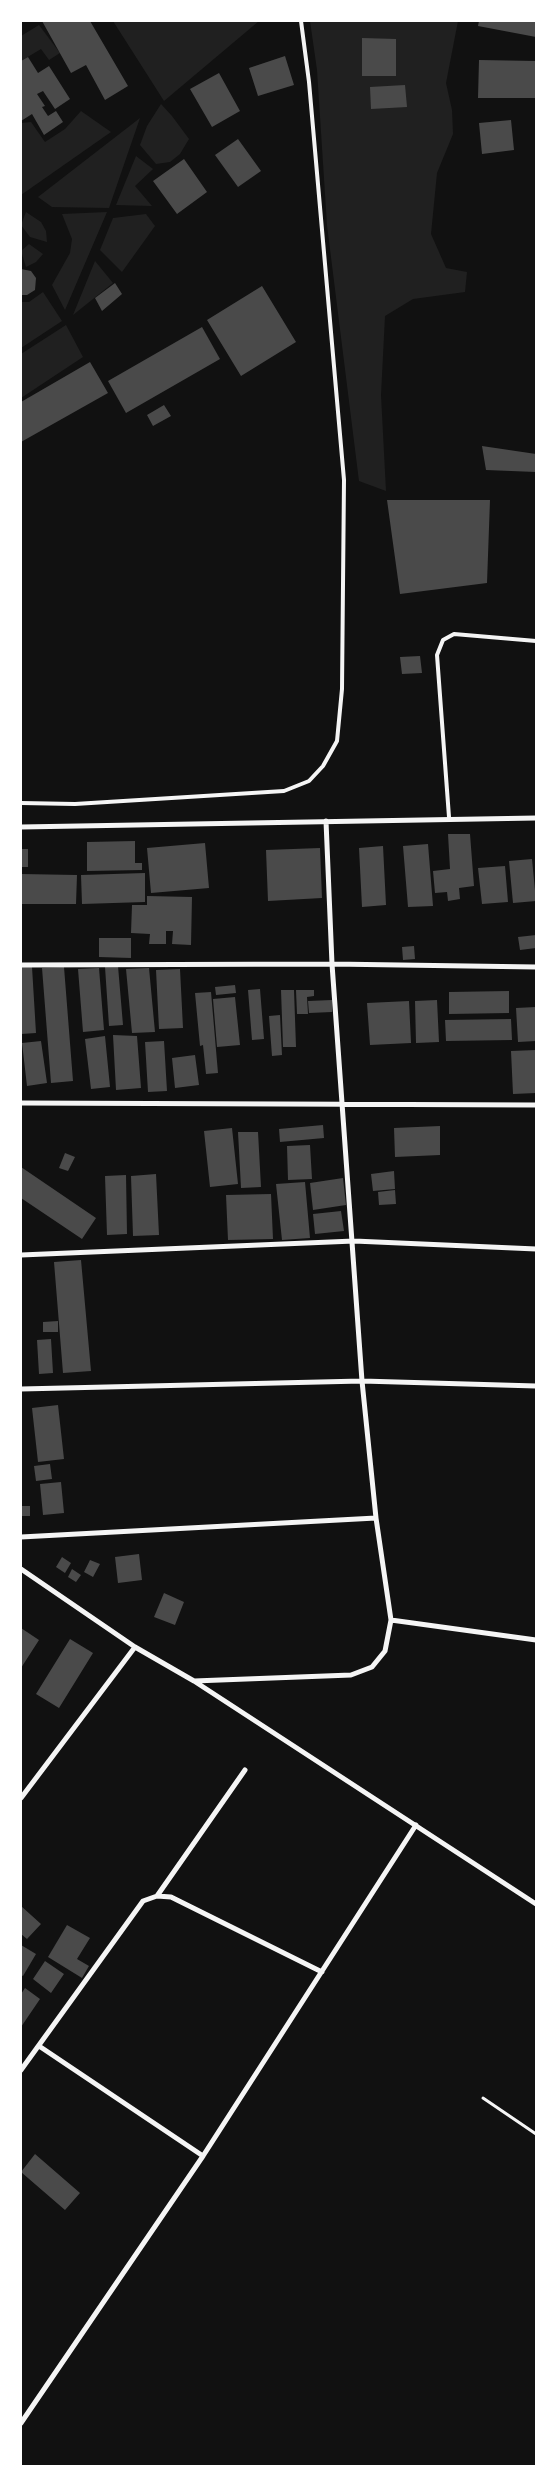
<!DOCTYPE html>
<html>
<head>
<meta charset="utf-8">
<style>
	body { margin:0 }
	#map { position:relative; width:557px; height:2487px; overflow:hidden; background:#111; font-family:"Archivo Narrow",sans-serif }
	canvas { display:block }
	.frame { position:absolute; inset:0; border:22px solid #fff; pointer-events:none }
</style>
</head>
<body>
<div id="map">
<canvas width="557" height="2487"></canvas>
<div class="frame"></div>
</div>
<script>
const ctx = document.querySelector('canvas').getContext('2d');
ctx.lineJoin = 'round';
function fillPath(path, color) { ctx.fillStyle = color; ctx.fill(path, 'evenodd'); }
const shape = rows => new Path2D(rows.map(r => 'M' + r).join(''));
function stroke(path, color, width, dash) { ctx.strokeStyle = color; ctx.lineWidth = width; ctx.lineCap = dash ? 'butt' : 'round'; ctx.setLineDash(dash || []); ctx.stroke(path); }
fillPath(shape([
	[113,21,259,21,164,101],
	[310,21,458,21,446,83,452,110,453,134,437,173,431,234,446,268,467,272,465,292,413,299,385,316,381,395,386,491,359,481,327,225,317,70],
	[39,25,60,53,49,60,41,49,21,61,21,36],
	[161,104,172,116,189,139,180,154,170,162,156,164,140,145,147,126],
	[81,111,111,132,21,195,21,123,31,122,45,142,65,129],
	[140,118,109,208,52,207,38,197],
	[136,156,153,169,135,186,152,206,116,205],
	[26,212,41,222,46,231,47,242,30,237,21,225],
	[107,212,65,310,52,285,70,253,72,239,62,214],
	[146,214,155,226,122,272,100,250,113,218],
	[29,244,43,254,36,262,26,267,21,251],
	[95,261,113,283,73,315],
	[43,292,62,321,21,348,21,302,29,302],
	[66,325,83,357,21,398,21,354]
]), '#202020');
fillPath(shape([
	[42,21,90,21,128,86,105,100,86,65,71,73],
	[479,21,536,21,536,37,478,26],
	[362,38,396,39,396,76,362,76],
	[285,56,294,85,258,96,249,68],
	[28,57,38,73,49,66,70,99,55,109,43,91,37,94,45,106,42,107,48,116,56,111,63,122,44,135,32,114,21,121,21,61],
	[479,60,536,61,536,98,478,98],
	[219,73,240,111,212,127,190,89],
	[405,85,407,107,371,109,370,87],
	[511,120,514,150,482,154,479,123],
	[238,139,261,171,238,187,215,155],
	[184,159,207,192,177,214,153,181],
	[21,269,31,271,36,278,35,290,27,295,21,295],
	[115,283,122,294,102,311,95,298],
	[262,286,296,342,241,376,207,320],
	[202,327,220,359,126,413,108,381],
	[90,362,108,393,21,442,21,402],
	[164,405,171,416,153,426,147,415],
	[482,446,536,454,536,472,486,470],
	[387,500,490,500,487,583,400,594],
	[420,656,422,673,402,674,400,657],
	[448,834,470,834,474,886,459,888,460,899,448,901,447,892,435,893,433,871,450,869],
	[135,841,135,863,142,863,142,870,87,871,87,842],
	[205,843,209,888,151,893,147,848],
	[428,844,433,906,408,907,403,846],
	[383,846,386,905,362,907,359,848],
	[320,848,322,898,268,901,266,850],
	[21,849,28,849,28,867,21,867],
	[532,859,536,901,513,903,509,861],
	[505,866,508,902,482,904,478,868],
	[145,873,145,902,82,904,81,875],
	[21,874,77,875,76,904,21,904],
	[147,896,192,897,191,945,172,944,173,931,166,931,166,944,149,944,150,934,131,933,132,905,147,905],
	[536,935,536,948,520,950,518,937],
	[99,938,131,938,131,958,99,957],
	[414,946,415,959,403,960,402,947],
	[118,966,123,1025,109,1026,105,967],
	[21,967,32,967,36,1033,21,1034],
	[64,967,73,1081,51,1083,42,968],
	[99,968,104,1030,83,1032,78,969],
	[149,968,155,1032,132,1033,126,969],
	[180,969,183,1028,159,1029,156,970],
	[235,985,236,993,216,995,215,987],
	[260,989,264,1039,252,1040,248,990],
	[281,990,294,990,296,1047,283,1047],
	[296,990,314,990,314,996,307,997,308,1014,297,1014],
	[509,991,509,1013,449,1014,449,992],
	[211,992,218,1073,206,1074,203,1045,200,1046,195,993],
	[235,997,240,1045,217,1047,213,999],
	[332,1000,332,1012,309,1013,308,1001],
	[437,1000,439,1042,416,1043,415,1001],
	[409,1001,411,1043,370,1045,367,1003],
	[536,1007,536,1041,518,1042,516,1008],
	[280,1015,282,1055,272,1056,269,1016],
	[511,1019,512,1040,446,1041,445,1020],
	[113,1035,137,1036,141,1088,116,1090],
	[105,1036,110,1087,91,1089,85,1039],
	[41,1041,47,1083,27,1086,22,1043],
	[164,1041,167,1091,148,1092,145,1042],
	[536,1050,536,1093,513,1094,511,1051],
	[195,1055,199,1085,175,1088,172,1058],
	[323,1125,324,1138,280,1142,279,1129],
	[440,1126,440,1155,395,1157,394,1128],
	[232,1128,238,1184,210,1187,204,1131],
	[238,1132,258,1132,261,1187,241,1188],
	[310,1145,312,1179,288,1180,287,1146],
	[65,1153,75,1157,68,1171,59,1168],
	[21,1167,96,1218,82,1239,21,1198],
	[394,1171,395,1189,373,1191,371,1174],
	[156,1174,159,1235,133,1236,131,1176],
	[126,1175,127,1234,107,1235,105,1176],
	[343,1178,346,1205,313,1210,310,1183],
	[305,1182,310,1238,282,1240,276,1184],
	[395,1190,396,1204,379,1205,378,1192],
	[271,1194,273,1239,228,1240,226,1195],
	[341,1211,344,1231,315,1234,313,1214],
	[81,1260,91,1371,63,1373,54,1262],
	[58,1321,58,1332,43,1332,43,1322],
	[51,1339,53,1373,39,1374,37,1340],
	[58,1405,64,1459,38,1462,32,1408],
	[50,1464,52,1479,36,1481,34,1466],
	[61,1482,64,1513,43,1515,40,1484],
	[21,1506,30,1506,30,1516,21,1516],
	[139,1554,142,1580,118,1583,115,1557],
	[62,1557,71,1563,65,1573,56,1567],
	[90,1560,100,1564,93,1577,84,1572],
	[72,1569,81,1575,76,1582,68,1577],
	[164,1593,184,1602,175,1625,154,1617],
	[21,1628,39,1640,21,1668],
	[70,1639,93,1653,59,1708,36,1694],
	[21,1906,41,1924,27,1939,21,1934],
	[67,1925,90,1938,77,1959,89,1966,82,1978,48,1957],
	[21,1945,36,1954,23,1976,21,1975],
	[45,1961,64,1974,51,1993,33,1979],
	[25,1988,40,1999,21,2027,21,1994],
	[35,2154,80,2193,65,2210,21,2172]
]), '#4a4a4a');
stroke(shape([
	[483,2098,536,2134]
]), '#f5f5f5', 3);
stroke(shape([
	[21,803,75,804,284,791,309,781,323,766,337,741,342,689,344,480,309,82,301,21],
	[449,817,437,655,443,640,454,634,536,641]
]), '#f5f5f5', 4);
stroke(shape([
	[21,827,536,818],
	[21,965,332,964,536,967],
	[21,1103,536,1105],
	[21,1255,354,1241,536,1249],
	[21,1389,362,1381,536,1386],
	[21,1537,376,1518],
	[21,1569,135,1647,194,1681,536,1904],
	[391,1620,536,1640],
	[194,1681,351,1675,372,1667,385,1651,391,1620,376,1518,362,1381,332,964,326,821],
	[21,1798,135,1647],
	[157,1896,245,1770],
	[39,2046,203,2156],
	[21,2070,143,1901,157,1896,171,1897,322,1972],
	[21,2423,203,2156,416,1825]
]), '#f5f5f5', 5);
</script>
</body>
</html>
